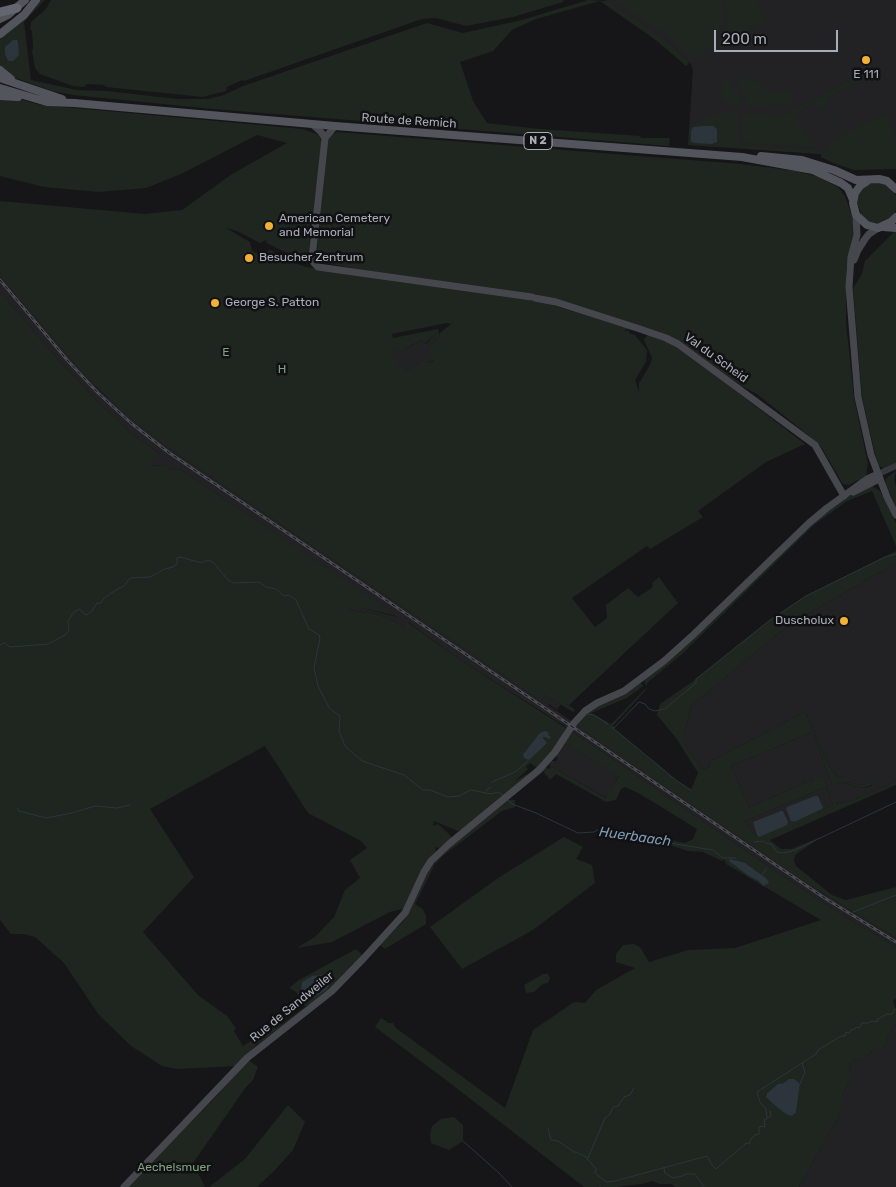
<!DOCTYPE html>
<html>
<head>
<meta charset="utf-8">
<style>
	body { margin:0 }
	#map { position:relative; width:896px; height:1187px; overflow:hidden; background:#161618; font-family:Rubik,sans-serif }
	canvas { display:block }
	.scale { position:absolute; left:714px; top:30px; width:124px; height:22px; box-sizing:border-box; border:2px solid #a8adb8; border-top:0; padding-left:6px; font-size:15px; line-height:18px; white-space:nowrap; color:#a8adb8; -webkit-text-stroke:4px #111113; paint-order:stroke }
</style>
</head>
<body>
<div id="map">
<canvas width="896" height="1187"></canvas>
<div class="scale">200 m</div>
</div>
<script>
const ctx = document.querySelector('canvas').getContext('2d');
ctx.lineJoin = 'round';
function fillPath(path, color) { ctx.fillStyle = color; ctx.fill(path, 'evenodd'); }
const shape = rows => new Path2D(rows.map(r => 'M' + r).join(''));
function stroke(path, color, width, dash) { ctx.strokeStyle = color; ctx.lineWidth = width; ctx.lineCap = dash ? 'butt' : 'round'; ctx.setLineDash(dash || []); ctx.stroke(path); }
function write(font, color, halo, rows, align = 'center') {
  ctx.font = font + ' Rubik,sans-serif'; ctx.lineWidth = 5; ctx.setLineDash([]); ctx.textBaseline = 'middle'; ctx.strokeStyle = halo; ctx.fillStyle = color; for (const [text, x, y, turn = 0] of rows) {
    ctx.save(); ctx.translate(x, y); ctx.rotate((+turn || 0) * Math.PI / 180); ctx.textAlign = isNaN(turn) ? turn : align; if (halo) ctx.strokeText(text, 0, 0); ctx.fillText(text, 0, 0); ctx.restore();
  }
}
fillPath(shape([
	[605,0,896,0,896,162,821,157,821,154,688,145,693,70,690,62,667,41],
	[0,276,84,375,100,391,164,445,541,701,545,695,561,704,557,710,549,704,548,705,800,879,896,938,896,947,847,918,796,885,560,723,462,661,408,622,404,627,390,619,375,614,348,610,348,608,362,608,397,617,180,469,171,470,166,465,152,466,149,462,160,454,131,433,100,404,62,364,0,291],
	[439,331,439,336,427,349,433,360,428,363,426,361,405,371,399,367,391,353,395,348,407,348,422,340,425,344],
	[896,565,896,781,853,800,835,804,824,779,814,779,749,807,731,766,810,733,814,735,832,785,841,782,862,788,872,786,867,774,870,783,863,785,847,782,844,776,839,778,830,768,805,712,709,762,710,767,703,770,689,751,683,739,691,706,790,624,875,575],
	[566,744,619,775,607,798,549,765,552,761,556,761,558,758,556,757],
	[826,787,833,805,759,837,753,833,745,821],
	[896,1024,896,1187,799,1187,842,1110,842,1095,853,1076,849,1066,854,1060,861,1061,874,1049,883,1050,892,1028]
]), '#222225');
fillPath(shape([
	[40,0,45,0,24,22,31,80,77,90,107,91,177,99,208,99,224,95,243,86,427,23,463,33,522,20,588,0,608,1,667,41,690,62,686,66,657,41,600,1,536,19,512,30,493,51,460,62,473,101,487,123,540,129,640,136,641,138,670,138,669,146,213,109,73,95,52,91,10,76,0,68,0,38],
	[51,0,564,0,563,2,513,17,466,26,436,18,422,19,244,81,242,80,227,87,226,91,203,97,106,87,104,85,87,84,84,87,73,86,40,74,35,68,32,51,33,47,32,31,30,29,31,22,46,9],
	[615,0,720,0,724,6,724,20,711,47,703,47,702,48,706,53,699,57,694,57,678,46,678,42,665,32,661,32],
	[725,0,755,0,767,20,716,50,728,22,728,13],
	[879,66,880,68,828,98,828,101,830,106,820,110,815,100,853,79,852,76,858,73,860,76],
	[741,78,748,79,759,82,767,92,787,91,793,100,788,105,750,107,735,81],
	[725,80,729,82,741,101,741,104,736,105,723,100,721,85],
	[15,98,41,105,303,129,319,135,322,143,309,250,307,254,302,257,295,257,267,243,266,240,260,243,237,231,226,228,250,242,252,250,256,253,260,254,270,250,292,262,306,267,540,301,630,329,622,331,629,331,629,333,635,335,647,350,646,362,635,380,639,392,639,383,650,365,652,358,644,340,648,334,678,347,805,444,766,462,698,511,703,517,650,549,647,546,572,598,595,627,607,618,606,605,628,588,638,597,652,588,653,582,659,577,678,603,569,705,575,710,573,712,545,695,541,701,164,445,122,411,84,375,0,276,0,201,145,214,182,210,232,174,287,143,257,135,181,174,146,188,99,192,44,187,0,176,0,99],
	[447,323,451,324,440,333,439,336,427,349,433,361,428,363,426,360,405,371,402,365,399,366,392,353,395,348,400,351,422,340,424,344,439,331,438,329,393,338,392,334],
	[813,99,815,102,795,114,811,142,820,143,819,146,817,147,747,143,743,140,743,113,778,116,784,115],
	[832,110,834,110,846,131,849,132,884,113,896,135,896,169,854,170,833,163,821,157,821,154,688,145,690,124,713,115,728,112,738,113,738,139,742,145,827,151,829,143,845,133],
	[337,132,741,164,796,171,818,177,838,187,845,196,855,224,855,230,846,269,846,323,854,398,868,464,866,475,859,481,858,480,849,485,843,484,821,447,808,435,757,394,742,386,669,336,536,294,357,269,316,261,327,140,330,135],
	[875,182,887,185,892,188,896,196,896,210,892,217,887,220,875,224,869,222,861,214,856,199,862,186],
	[896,230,896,466,886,469,879,466,876,458,862,397,853,288,862,274,865,261],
	[0,291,62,364,100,404,131,433,160,454,150,462,152,466,166,465,171,470,180,469,397,616,362,608,349,608,348,610,375,614,390,619,404,627,407,622,462,661,566,728,564,731,565,733,548,757,537,768,530,763,526,767,528,769,515,781,529,773,530,775,465,828,458,831,434,821,433,826,438,824,447,832,452,838,439,848,435,847,436,851,429,860,402,914,331,990,311,1005,305,1006,305,1009,255,1046,237,1066,177,1069,162,1066,131,1046,99,1015,64,963,35,937,23,934,11,934,0,920],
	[265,746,308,813,361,841,367,848,350,860,360,878,345,890,334,917,316,936,297,948,332,942,390,912,403,909,362,955,356,949,299,980,289,988,296,992,305,1007,281,1025,279,1023,243,1046,234,1031,236,1028,227,1016,198,995,143,932,194,877,150,809],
	[896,471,894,480,896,486,896,508,886,484,886,479,889,476],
	[872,486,880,491,896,523,896,546,872,491,847,501,814,525,682,654,647,683,647,687,645,691,612,727,677,781,691,790,698,773,676,738,657,715,660,704,696,679,770,620,806,596,896,551,896,565,875,575,790,624,691,706,683,739,689,751,703,770,710,767,709,762,805,712,830,768,839,778,844,776,847,777,847,782,863,785,869,783,867,774,868,773,872,785,862,788,841,782,832,785,814,735,810,733,731,766,749,807,814,779,813,777,816,776,824,779,836,804,853,800,896,781,896,785,770,840,781,849,791,849,821,837,795,855,794,861,796,866,832,895,846,900,896,887,896,938,800,879,576,725,588,711,638,683,641,683,643,686,627,698,591,713,611,724,647,687,644,681,645,678,827,510,844,499],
	[826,787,833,805,759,836,753,833,745,821],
	[573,732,796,885,847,918,896,947,896,999,893,1000,895,1008,896,1009,896,1024,892,1028,883,1050,878,1052,874,1049,861,1061,854,1060,849,1066,853,1076,842,1095,842,1110,799,1187,675,1187,672,1184,659,1184,653,1181,642,1184,617,1187,584,1187,446,1080,375,1027,381,1018,389,1023,393,1023,396,1028,505,1108,533,1030,574,1002,585,1003,596,990,635,968,616,962,616,954,623,945,634,944,640,947,649,962,688,950,735,948,821,920,726,864,724,859,722,861,703,852,688,851,670,845,671,840,685,843,693,839,697,829,640,794,625,787,621,789,616,800,606,802,556,774,550,780,542,770,545,767,549,769,551,766,606,798,619,776,566,744,556,757,556,754],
	[784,1083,800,1084,796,1113,786,1114,766,1096,767,1093,778,1084],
	[508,800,515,800,515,807,502,811,444,855,435,864,415,904,423,909,426,916,426,924,385,949,380,945,404,920,412,906,419,886,442,852],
	[564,837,583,847,576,859,592,865,595,883,533,930,462,969,430,927,498,878],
	[543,974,548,974,550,978,548,983,543,984,534,992,526,993,524,985],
	[248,1060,258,1067,253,1080,246,1087,193,1163,205,1187,126,1187,212,1101],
	[288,1105,305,1122,293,1150,275,1170,257,1187,209,1187,245,1159],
	[454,1117,463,1125,463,1141,449,1150,431,1143,430,1134,432,1126,441,1119]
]), '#1e261f');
fillPath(shape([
	[13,40,17,40,18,42,19,55,13,61,8,61,5,54,5,47],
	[703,126,713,126,717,129,717,142,712,144,694,143,691,141,691,131,693,127],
	[545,731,549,733,548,735,551,737,549,739,545,737,542,737,547,743,546,744,529,760,524,758,523,754,525,752,540,733],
	[815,796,818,796,823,808,822,809,794,822,791,821,786,809,787,807],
	[781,811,783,811,788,822,787,825,759,837,757,835,753,822],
	[730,859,745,863,767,879,769,883,763,886,759,881,749,876,729,861],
	[322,975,329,985,326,990,315,997,306,996,301,991,302,982,312,976],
	[789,1079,794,1079,800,1084,796,1113,791,1116,786,1114,777,1107,766,1097,767,1093,778,1084,784,1083]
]), '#2c353c');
stroke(shape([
	[0,645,4,643,10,647,48,644,65,635,69,630,68,621,74,612,80,609,84,614,86,615,92,611,97,603,101,603,104,598,116,590,124,586,130,578,150,577,165,569,173,567,177,564,177,558,180,557,202,563,207,560,213,562,228,580,234,583,259,582,266,587,276,589,284,596,289,595,296,600,309,629,319,635,320,638,314,668,318,686,330,709,340,716,339,731,345,746,362,761,404,775,423,790,430,790,448,797,459,796,471,790,491,794,498,792,503,795],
	[587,714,594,715,608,724],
	[612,727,614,728,639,702,645,704,649,709,655,711,665,709,696,683,696,679,770,620,806,596,885,557,896,554],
	[613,728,677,781,691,790],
	[492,782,515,772,528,761],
	[486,791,491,787],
	[508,800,512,804,536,813,578,833,594,832,597,830,623,833,660,839,663,842,713,850,723,858,736,858],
	[17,808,19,811,46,818,72,813,95,806,117,808,130,805],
	[754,842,763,841,766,843,771,844,777,852,784,853,795,850,896,802],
	[762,875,767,868],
	[853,912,896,895],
	[800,1084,805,1072,802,1063,816,1054,818,1050,841,1036,845,1036,846,1032,849,1033,851,1030,855,1029,856,1027,859,1028,862,1023,868,1023,872,1021,877,1022,878,1019,887,1014,892,1014,895,1009],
	[767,1117,766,1109,760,1102,757,1092,802,1063],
	[548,1128,551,1140,558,1141,574,1152,576,1152,586,1157,597,1170,594,1172,606,1182,615,1181,707,1156,712,1165,716,1169,744,1145,746,1143,749,1144,751,1139,755,1135,759,1134,759,1128,761,1126,765,1127,764,1120,771,1116,770,1111],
	[463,1141,499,1173,512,1187],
	[587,1160,605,1118,610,1114,613,1107,618,1106,624,1097,630,1095,634,1088],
	[664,1168,665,1173,673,1178,682,1176,686,1174,695,1174,704,1187],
	[600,1187,600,1186]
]), '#2c353c', 1);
stroke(shape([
	[878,474,896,466]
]), '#37383d', 6);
stroke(shape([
	[312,124,321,132,325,138],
	[335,126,325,138,312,258,314,263,318,267,532,297],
	[856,215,857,235,851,257,849,287,858,397,871,455,887,497,896,515],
	[854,260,858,250,865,239,869,234,878,228],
	[535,298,556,302,640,329,666,338,678,344,815,445,844,496],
	[853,492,879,479],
	[124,1187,247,1058,332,991,364,958,405,913,424,872,431,861,449,844,539,770,555,752,574,723,585,711,597,703,624,691,664,661,693,635,809,523,827,508,867,479,878,474]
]), '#45474d', 7);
stroke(shape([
	[0,19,8,15,25,0],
	[0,34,24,15,36,0],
	[0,70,11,79],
	[0,78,62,99],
	[0,88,47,102,74,103,335,126,742,157,813,170,841,183,848,188,853,200],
	[0,96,18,97],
	[761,156,802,160,834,170,856,180,879,179,887,181,896,189],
	[869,180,860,186,855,193,853,203,856,215,867,225,878,228,891,222,896,217],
	[883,227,896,228]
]), '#53555c', 8);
stroke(shape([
	[0,12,17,8]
]), '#63666e', 9);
const rail = shape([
	[0,280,68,361,98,393,131,423,168,452,823,897,896,942]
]);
stroke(rail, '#4a4c52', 3);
stroke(rail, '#111113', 1, [4]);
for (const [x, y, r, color] of [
	[866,60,5,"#f2b134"],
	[269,226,5,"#f2b134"],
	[249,258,5,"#f2b134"],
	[215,303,5,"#f2b134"],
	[844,621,5,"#f2b134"]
]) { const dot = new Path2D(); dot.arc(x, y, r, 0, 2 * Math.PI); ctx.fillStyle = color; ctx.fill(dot); stroke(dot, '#111113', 2); }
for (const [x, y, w] of [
	[538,141,28]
]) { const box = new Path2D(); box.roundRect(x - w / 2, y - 8.5, w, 17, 4); ctx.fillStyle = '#111113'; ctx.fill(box); stroke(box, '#a8adb8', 1); }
write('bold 11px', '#a8adb8', null, [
	["N 2",538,141]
]);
write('12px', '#a8adb8', '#111113', [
	["E 111",866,75,"center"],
	["American Cemetery",279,219],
	["and Memorial",279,233],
	["Besucher Zentrum",259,258],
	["George S. Patton",225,303],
	["Duscholux",834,621,"right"]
], 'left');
write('12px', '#a8adb8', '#111113', [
	["Route de Remich",409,121,4],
	["Val du Scheid",716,358,36],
	["Rue de Sandweiler",292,1007,-39]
]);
write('12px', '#7fa381', '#111113', [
	["E",226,353],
	["H",282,370],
	["Aechelsmuer",174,1168]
]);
write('italic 14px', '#7f9bb3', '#111113', [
	["Huerbaach",635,837,8]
]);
</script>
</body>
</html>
